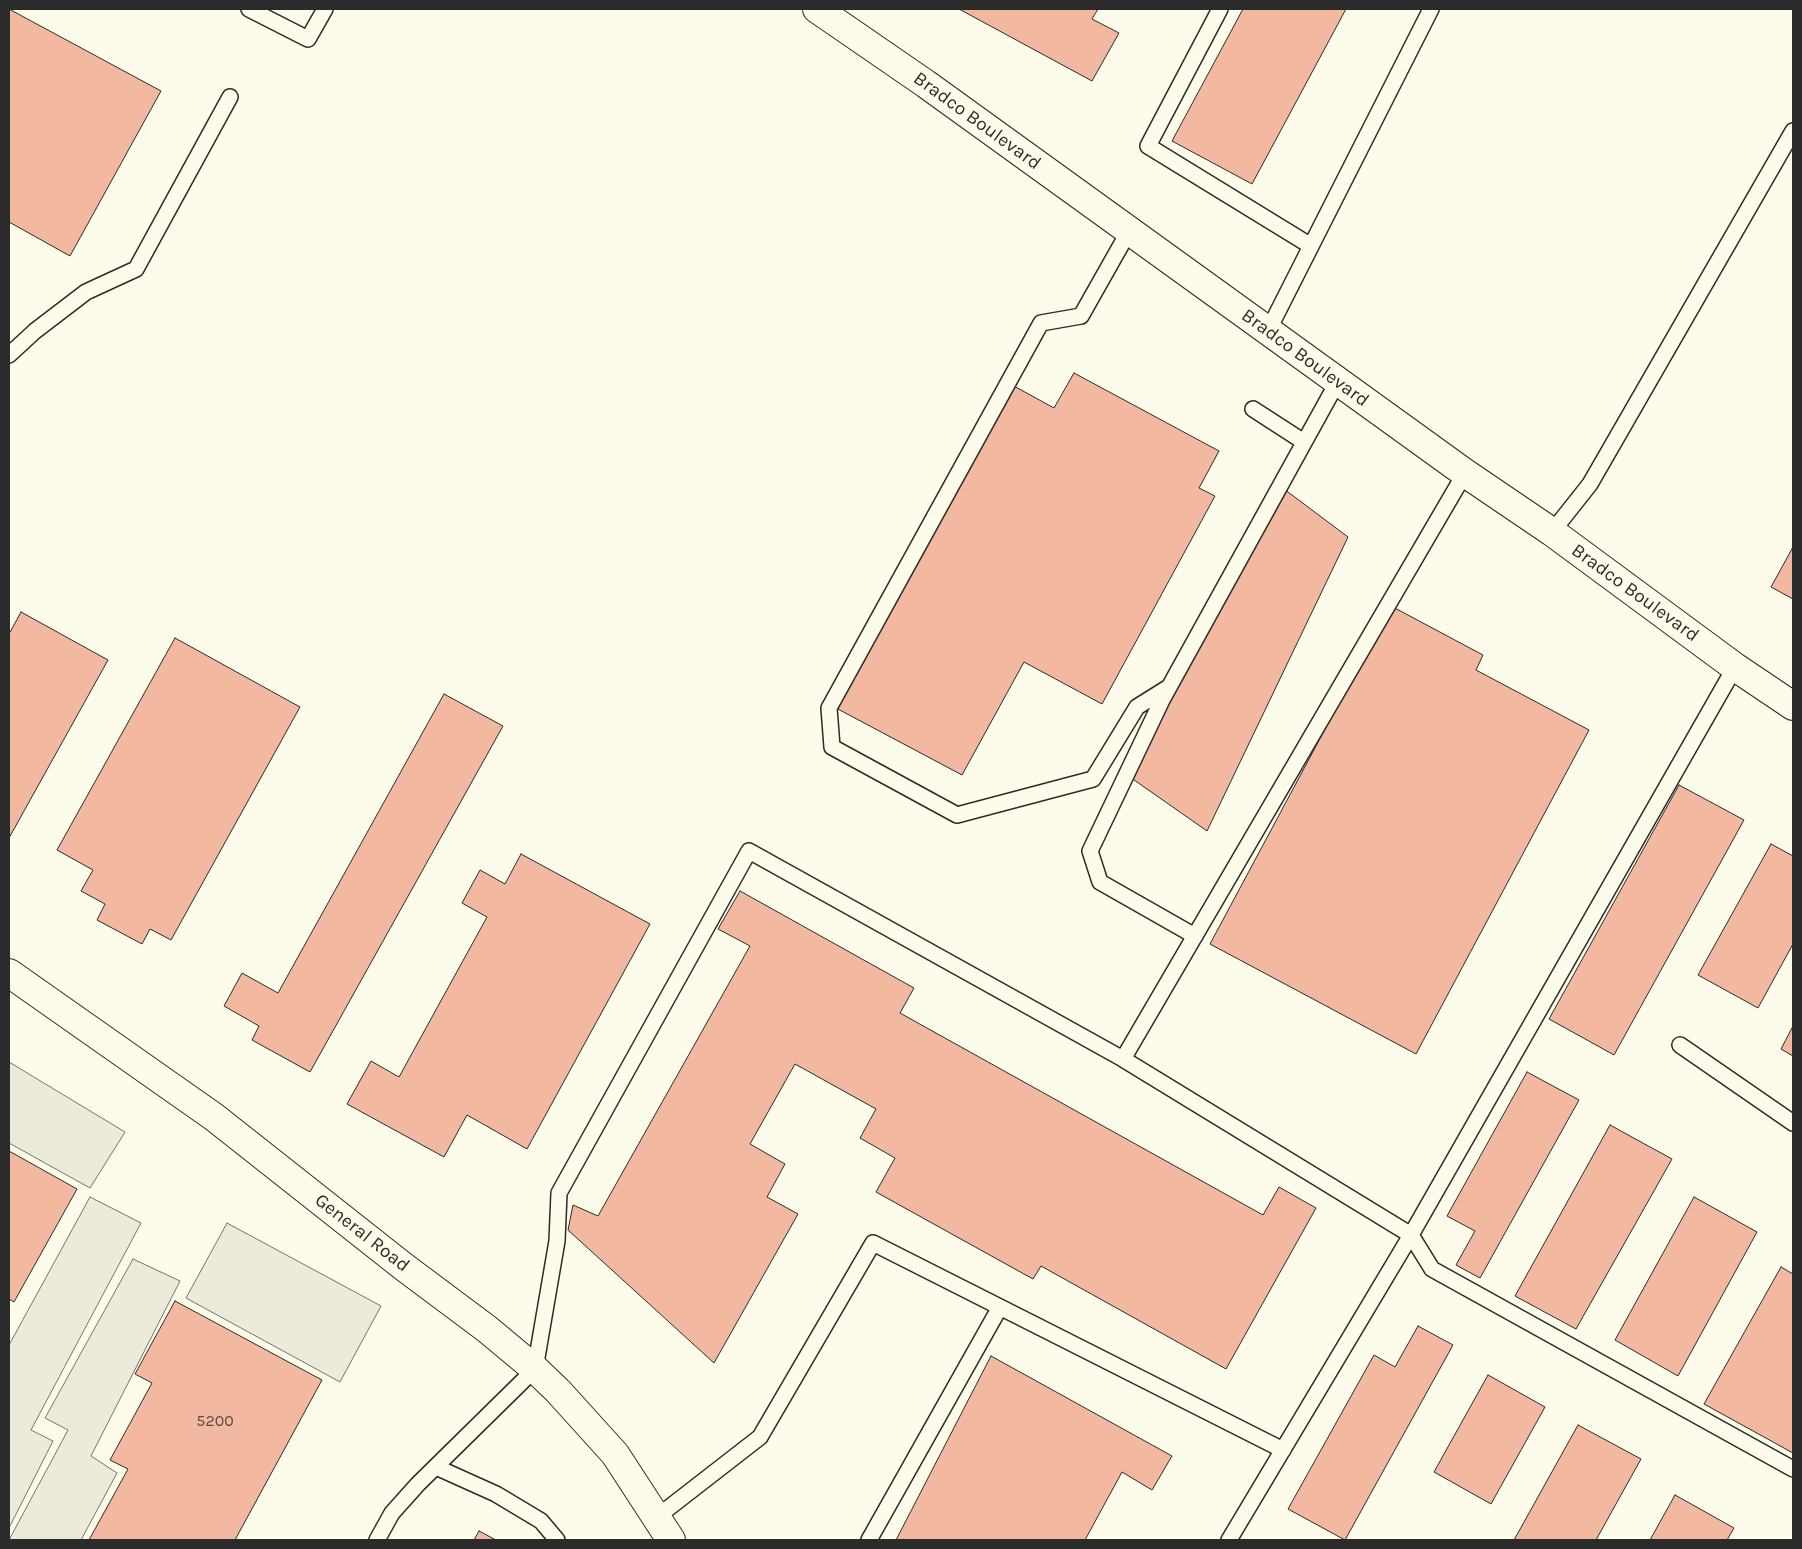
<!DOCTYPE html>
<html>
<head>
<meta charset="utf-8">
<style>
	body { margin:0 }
	#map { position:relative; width:1802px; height:1549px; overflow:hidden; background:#fdfbea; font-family:Karla,sans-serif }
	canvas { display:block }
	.frame { position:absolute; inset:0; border:10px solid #2b2b2b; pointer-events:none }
</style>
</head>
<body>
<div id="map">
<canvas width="1802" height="1549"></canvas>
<div class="frame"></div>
</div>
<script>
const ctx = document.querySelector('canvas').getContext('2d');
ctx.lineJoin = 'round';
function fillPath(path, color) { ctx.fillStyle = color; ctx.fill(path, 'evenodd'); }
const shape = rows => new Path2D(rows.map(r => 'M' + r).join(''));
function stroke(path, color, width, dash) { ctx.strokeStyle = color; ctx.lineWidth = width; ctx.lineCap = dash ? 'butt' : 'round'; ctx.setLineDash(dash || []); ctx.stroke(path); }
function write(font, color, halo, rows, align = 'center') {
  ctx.font = font + ' Karla,sans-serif'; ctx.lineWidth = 4; ctx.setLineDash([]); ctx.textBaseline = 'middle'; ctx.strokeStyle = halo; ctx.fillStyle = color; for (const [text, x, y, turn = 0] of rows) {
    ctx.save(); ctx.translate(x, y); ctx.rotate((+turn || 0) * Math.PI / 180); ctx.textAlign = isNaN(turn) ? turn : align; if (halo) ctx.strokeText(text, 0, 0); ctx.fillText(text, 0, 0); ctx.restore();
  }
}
const parking = shape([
	[9,1062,125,1132,90,1188,9,1143,9,1062],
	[90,1197,141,1223,31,1430,53,1441,9,1528,9,1345,90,1197],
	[227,1223,381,1306,340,1382,186,1298,227,1223],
	[133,1259,180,1281,91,1456,117,1473,81,1540,9,1540,68,1430,45,1418,133,1259]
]);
fillPath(parking, '#eceadb');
stroke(parking, '#74746e', 1);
const building = shape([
	[9,9,161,91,70,256,9,222,9,9],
	[959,9,1098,9,1092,19,1119,33,1092,81,959,9],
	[1243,9,1346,9,1252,184,1172,141,1243,9],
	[1074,373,1219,451,1199,488,1215,496,1102,704,1024,662,962,775,836,708,1012,385,1054,408,1074,373],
	[1284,489,1348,537,1207,831,1127,775,1284,489],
	[1793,547,1793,599,1771,587,1793,547],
	[1391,606,1483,655,1476,670,1589,730,1416,1054,1210,944,1391,606],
	[21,612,108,660,9,838,9,634,21,612],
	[175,638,300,707,171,940,150,929,142,944,97,920,105,904,81,891,93,870,57,850,175,638],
	[444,694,503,726,310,1072,252,1040,259,1026,224,1006,242,973,278,993,444,694],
	[1679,785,1744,820,1614,1055,1549,1019,1679,785],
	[1771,844,1793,856,1793,944,1758,1008,1698,975,1771,844],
	[521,854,650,924,527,1149,467,1115,444,1157,347,1104,371,1061,399,1077,487,917,462,903,480,870,505,884,521,854],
	[740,891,914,988,900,1013,1263,1215,1279,1187,1316,1208,1226,1369,1041,1266,1033,1279,876,1192,895,1158,860,1138,876,1109,795,1064,750,1144,785,1164,767,1197,798,1214,714,1363,568,1230,573,1205,598,1216,750,946,718,929,740,891],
	[1793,1026,1793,1056,1781,1049,1793,1026],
	[1527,1072,1579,1100,1480,1278,1456,1265,1475,1231,1447,1216,1527,1072],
	[1610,1125,1672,1159,1576,1329,1515,1296,1610,1125],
	[9,1151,77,1189,14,1302,9,1299,9,1151],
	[1694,1197,1757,1232,1678,1376,1615,1340,1694,1197],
	[1781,1267,1793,1274,1793,1453,1704,1404,1781,1267],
	[175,1301,322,1380,235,1540,89,1540,128,1469,110,1460,152,1383,135,1374,175,1301],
	[1418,1326,1453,1345,1345,1540,1288,1509,1374,1355,1395,1367,1418,1326],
	[991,1356,1172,1456,1152,1490,1122,1472,1085,1540,896,1540,991,1356],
	[1488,1375,1545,1407,1491,1504,1434,1472,1488,1375],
	[1578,1425,1641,1459,1596,1540,1514,1540,1578,1425],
	[1675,1495,1734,1528,1727,1540,1650,1540,1675,1495],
	[479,1531,496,1540,474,1540,479,1531]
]);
fillPath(building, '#f2b8a0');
stroke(building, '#2b2b2b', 1);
const service = shape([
	[249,9,308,39,325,9],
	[1220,9,1148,146,1311,246],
	[1129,231,1081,316,1041,323,829,708,832,747,957,815,1093,779,1137,707,1169,687],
	[1268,331,1431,9],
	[9,355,35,331,86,292,136,269,230,97],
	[1253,409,1304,442],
	[1552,532,1590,484,1793,131],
	[1195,936,1100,882,1090,851,1162,700,1338,381],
	[1680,1045,1793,1123],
	[1123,1059,1465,473],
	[436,1467,496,1494,541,1521,557,1540],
	[657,1517,760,1437,873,1243,1283,1450],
	[377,1540,392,1513,418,1484,535,1369,557,1241,559,1193,749,851,1123,1059,1411,1235,1432,1269,1793,1469],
	[869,1540,1000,1307],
	[1229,1540,1411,1235,1735,667]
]);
const minor = shape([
	[817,9,926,84,1465,473,1552,532,1735,667,1793,706],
	[9,973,214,1117,404,1267,487,1329,535,1369,558,1391,615,1454,671,1540]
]);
stroke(service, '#2b2b2b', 18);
stroke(minor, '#2b2b2b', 30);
stroke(service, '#fdfbea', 15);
stroke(minor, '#fdfbea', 28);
write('16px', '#5d4e48', null, [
	["5200",215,1421]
]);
write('19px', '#2b2b2b', '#fdfbea', [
	["Bradco Boulevard",977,121,36],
	["Bradco Boulevard",1305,358,36],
	["Bradco Boulevard",1635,593,36],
	["General Road",362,1233,38]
]);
</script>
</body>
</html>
